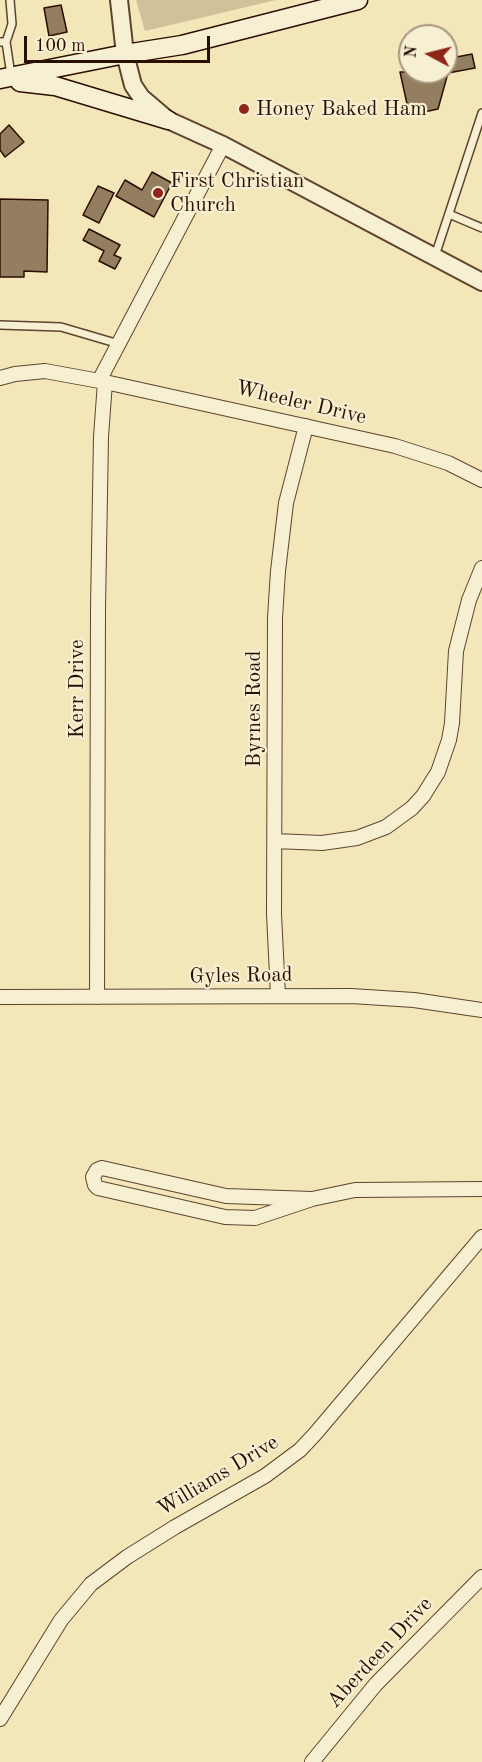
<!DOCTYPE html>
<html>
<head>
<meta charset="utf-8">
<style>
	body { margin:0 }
	#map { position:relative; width:482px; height:1762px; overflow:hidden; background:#f3e6b9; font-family:"Old Standard TT",serif }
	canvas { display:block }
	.north { position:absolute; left:398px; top:24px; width:60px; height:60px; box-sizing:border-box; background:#f7efd2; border:2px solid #a6957e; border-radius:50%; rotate:277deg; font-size:16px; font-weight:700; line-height:24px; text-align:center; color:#2c0e00 }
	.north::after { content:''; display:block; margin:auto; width:21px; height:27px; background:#8f2418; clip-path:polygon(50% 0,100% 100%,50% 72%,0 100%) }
	.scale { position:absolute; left:24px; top:36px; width:186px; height:27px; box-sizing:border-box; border:3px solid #2c0e00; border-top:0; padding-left:8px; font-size:18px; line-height:21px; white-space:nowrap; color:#2c0e00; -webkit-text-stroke:4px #f7efd2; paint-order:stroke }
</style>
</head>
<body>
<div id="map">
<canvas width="482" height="1762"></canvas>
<div class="north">N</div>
<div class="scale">100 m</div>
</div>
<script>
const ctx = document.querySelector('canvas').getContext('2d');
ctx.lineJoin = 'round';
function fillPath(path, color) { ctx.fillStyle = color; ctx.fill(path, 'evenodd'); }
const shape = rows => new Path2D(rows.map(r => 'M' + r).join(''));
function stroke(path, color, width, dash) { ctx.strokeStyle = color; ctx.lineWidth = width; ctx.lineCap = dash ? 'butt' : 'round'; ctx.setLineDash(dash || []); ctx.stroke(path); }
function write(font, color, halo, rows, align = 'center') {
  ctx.font = font + ' "Old Standard TT",serif'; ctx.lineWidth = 4.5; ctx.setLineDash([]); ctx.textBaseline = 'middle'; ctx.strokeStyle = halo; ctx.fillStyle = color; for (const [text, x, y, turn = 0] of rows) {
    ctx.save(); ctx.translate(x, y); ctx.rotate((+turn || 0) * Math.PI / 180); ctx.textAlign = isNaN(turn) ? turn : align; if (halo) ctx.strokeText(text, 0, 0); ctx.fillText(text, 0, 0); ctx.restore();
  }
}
fillPath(shape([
	[136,0,276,0,145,31]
]), '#d1c19a');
const building = shape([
	[61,5,67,32,49,36,44,8,61,5],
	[472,54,475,68,448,73,438,109,424,112,423,116,413,113,409,113,400,72,446,72,446,59,472,54],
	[9,125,24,142,5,157,0,150,0,134,9,125],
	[152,172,172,183,154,217,116,196,125,180,142,190,152,172],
	[98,186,114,193,99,223,83,215,98,186],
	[0,199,48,200,47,272,24,271,24,277,0,277,0,199],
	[89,229,120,245,114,255,121,258,115,269,99,261,104,251,83,240,89,229]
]);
fillPath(building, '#937e60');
stroke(building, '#2c0e00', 1.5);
const service = shape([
	[0,42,6,42,11,75],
	[6,42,12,24,10,0],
	[449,214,482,228],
	[435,256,482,113],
	[0,325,61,327,119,344]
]);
const minor = shape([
	[0,378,15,374,45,371,105,382,395,446,448,463,482,480],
	[99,381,223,145],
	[275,841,322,843,357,838,386,827,412,808,423,796,438,772,449,740,452,723,456,651,469,600,482,568],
	[278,995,274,914,275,618,278,571,286,503,306,426],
	[0,997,351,996,414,1000,482,1010],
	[97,997,98,608,101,437,105,382],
	[102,1168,226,1196,312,1199,255,1218,225,1217,98,1188,95,1185,93,1177,97,1170,102,1168],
	[312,1199,355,1190,482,1189],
	[0,1719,61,1620,91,1584,127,1557,175,1527,265,1476,300,1450,315,1434,482,1237],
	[312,1762,376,1684,482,1577]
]);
const tertiary = shape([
	[119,0,125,54,133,85,141,97,168,120,223,145,482,282]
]);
const secondary = shape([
	[0,79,125,54,182,45,358,0],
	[20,82,55,86,168,120]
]);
stroke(service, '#5e442e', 10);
stroke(minor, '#5e442e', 16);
stroke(tertiary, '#5e442e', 20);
stroke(secondary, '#2c0e00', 21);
stroke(service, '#f7efd2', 7);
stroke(minor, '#f7efd2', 14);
stroke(tertiary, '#f7efd2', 16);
stroke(secondary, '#f7efd2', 18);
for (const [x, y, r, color] of [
	[244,109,6,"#8f2418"],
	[158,193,6,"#8f2418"]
]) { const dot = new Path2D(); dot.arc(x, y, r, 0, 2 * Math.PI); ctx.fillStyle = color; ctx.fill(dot); stroke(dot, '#f7efd2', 2); }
write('21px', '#2c0e00', '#f7efd2', [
	["Honey Baked Ham",256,109],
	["First Christian",170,181],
	["Church",170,205]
], 'left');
write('21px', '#2c0e00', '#f7efd2', [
	["Wheeler Drive",301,403,13],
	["Kerr Drive",77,689,-90],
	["Byrnes Road",254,709,-90],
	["Gyles Road",241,976,-1],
	["Williams Drive",218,1476,-31],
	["Aberdeen Drive",380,1653,-47]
]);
</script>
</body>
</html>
